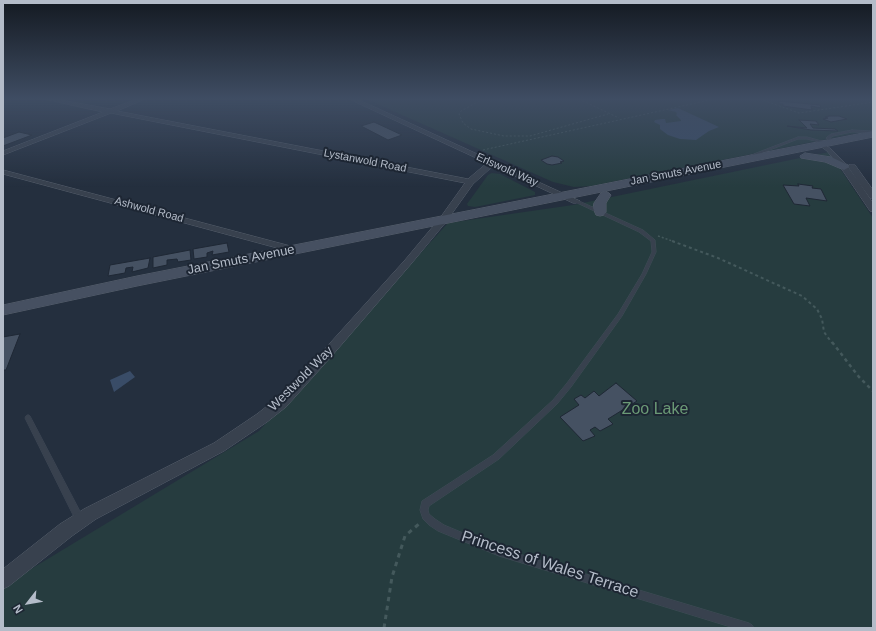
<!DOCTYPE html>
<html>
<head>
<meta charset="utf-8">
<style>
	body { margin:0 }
	#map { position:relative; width:876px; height:631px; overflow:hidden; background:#242f3e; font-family:Helvetica,sans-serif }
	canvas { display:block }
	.frame { position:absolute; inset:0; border:4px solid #b4bcc9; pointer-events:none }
	.north { position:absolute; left:8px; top:583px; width:40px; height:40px; -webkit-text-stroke:3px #1d2633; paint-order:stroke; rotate:239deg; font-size:11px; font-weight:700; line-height:16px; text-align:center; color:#b4bcc9 }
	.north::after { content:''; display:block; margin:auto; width:14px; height:18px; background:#b4bcc9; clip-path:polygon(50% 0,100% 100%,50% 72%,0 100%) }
</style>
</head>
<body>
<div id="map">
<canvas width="876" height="631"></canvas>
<div class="frame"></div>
<div class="north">N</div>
</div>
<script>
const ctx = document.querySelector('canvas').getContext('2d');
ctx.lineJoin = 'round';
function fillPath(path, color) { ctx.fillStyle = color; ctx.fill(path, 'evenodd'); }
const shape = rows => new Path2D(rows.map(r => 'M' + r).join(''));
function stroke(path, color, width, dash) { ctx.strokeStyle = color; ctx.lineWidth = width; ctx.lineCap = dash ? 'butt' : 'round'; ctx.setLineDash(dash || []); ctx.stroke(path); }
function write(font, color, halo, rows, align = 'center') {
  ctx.font = font + ' Helvetica,sans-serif'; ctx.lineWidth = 4; ctx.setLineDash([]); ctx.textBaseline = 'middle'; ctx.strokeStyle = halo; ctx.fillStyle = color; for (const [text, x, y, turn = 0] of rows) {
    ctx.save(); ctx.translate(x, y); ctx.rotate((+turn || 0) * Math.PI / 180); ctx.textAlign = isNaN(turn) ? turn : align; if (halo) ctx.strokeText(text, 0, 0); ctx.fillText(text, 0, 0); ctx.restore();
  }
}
fillPath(shape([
	[366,99,873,99,873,130,591,186,574,187,553,182],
	[829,152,873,218,873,628,3,628,3,586,259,431,448,223,573,205],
	[492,173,500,174,535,192,535,195,475,207,468,206,467,204,488,175]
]), '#263c3f');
fillPath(shape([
	[678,108,719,127,709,131,696,140,680,139,668,135,660,129,660,125,654,122,655,120,662,119,665,119,666,123,681,121,681,120,676,115,677,114,676,112,668,110],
	[130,371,135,377,114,392,110,380]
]), '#394c67');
const building = shape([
	[779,101,820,105,821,108,811,106,812,110,783,106,783,104,779,104,779,101],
	[829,116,839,116,847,119,831,122,823,119,828,118,825,117,829,116],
	[799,120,816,121,819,125,810,124,813,128,835,129,838,131,811,130,787,126,807,128,799,120],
	[374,122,402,135,388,140,361,126,374,122],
	[19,132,32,135,3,146,3,138,19,132],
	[552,156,558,157,564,161,560,162,562,163,552,165,547,164,541,160,552,156],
	[798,184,813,186,812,188,821,189,827,201,806,198,810,206,794,204,783,185,799,186,798,184],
	[227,243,229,252,212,255,213,251,207,253,207,257,194,259,193,249,227,243],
	[190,250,191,260,178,262,177,259,167,260,167,265,153,268,153,257,190,250],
	[150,258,148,268,132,272,133,267,126,268,125,273,108,276,110,265,150,258],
	[20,334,6,370,3,370,3,337,20,334],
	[616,383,637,401,608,419,613,424,600,431,595,427,590,430,595,436,583,441,560,417,579,405,574,399,581,395,585,398,594,391,599,396,616,383]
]);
fillPath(building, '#455162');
stroke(building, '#1f2835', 1);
const lane = shape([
	[852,130,873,131,873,133,852,132,833,136,830,138,833,142,831,143,826,138,831,134,852,130],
	[798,137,807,137,829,143,827,144,807,139,798,139,749,158,746,157,798,137],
	[575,200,577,200,643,230,655,240,656,252,646,274,622,316,571,387,557,404,499,459,429,506,428,510,429,514,435,519,444,525,499,548,749,623,752,625,754,628,734,628,499,556,438,531,429,525,423,519,420,510,422,501,493,455,553,400,567,383,618,314,642,274,652,252,651,241,639,232,575,202,575,200],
	[28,415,30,416,83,517,84,520,83,523,80,524,77,523,25,418,26,416,28,415]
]);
const street = shape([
	[44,99,56,99,110,109,137,99,145,99,117,111,468,179,487,163,349,99,357,99,580,201,576,203,573,203,493,166,473,184,446,222,411,264,330,358,286,407,267,422,224,451,96,519,72,536,9,586,3,589,3,569,60,524,84,509,214,443,257,414,276,399,322,352,405,260,440,218,465,183,111,113,3,155,3,151,103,112,44,99],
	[821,142,831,149,847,165,873,203,873,212,870,211,841,168,827,151,819,145,819,143,821,142],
	[849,165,855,165,873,190,873,198,870,198,848,167,849,165],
	[3,170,298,248,300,250,295,253,292,252,3,174,3,170]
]);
const secondary = shape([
	[873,131,873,137,137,286,3,315,3,305,137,276,873,131],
	[805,153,831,157,848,165,849,167,844,170,825,162,801,158,800,156,805,153],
	[605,191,609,193,611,195,606,203,606,212,604,215,600,216,596,215,593,208,594,203,601,193,605,191]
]);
stroke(lane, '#565f6c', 0.5);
stroke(street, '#565f6c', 1);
stroke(secondary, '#565f6c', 1);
stroke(shape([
	[483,99,461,111,459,114,463,123,471,129,504,136,530,136,608,114],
	[579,99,619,118],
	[760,99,799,113,873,102],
	[483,150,714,99]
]), '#44595c', 1, [2, 2]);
stroke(shape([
	[658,236,675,242]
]), '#44595c', 1.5, [2, 2]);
stroke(shape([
	[672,241,718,258,802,296,817,309,822,319,824,332,832,343]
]), '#44595c', 2, [3, 3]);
stroke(shape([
	[832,342,859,377,873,391]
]), '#44595c', 2.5, [3.5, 3.5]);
stroke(shape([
	[384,628,392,577,405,536,420,523]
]), '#44595c', 3, [4.5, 4.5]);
fillPath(lane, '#38414e');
fillPath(street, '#38414e');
fillPath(secondary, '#465061');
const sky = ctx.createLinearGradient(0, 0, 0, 187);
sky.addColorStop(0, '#141a22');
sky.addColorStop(0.53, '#3f4d63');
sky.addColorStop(1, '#3f4d6300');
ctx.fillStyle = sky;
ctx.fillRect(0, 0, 876, 187);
write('11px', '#b4bcc9', '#1d2633', [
	["Lystanwold Road",365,161,11],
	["Erlswold Way",507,170,24],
	["Jan Smuts Avenue",676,173,-11],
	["Ashwold Road",149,210,15]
]);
write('13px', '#b4bcc9', '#1d2633', [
	["Jan Smuts Avenue",241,260,-11],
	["Westwold Way",301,379,-45]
]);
write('16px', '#6b9a76', '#1d2633', [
	["Zoo Lake",655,410]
]);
write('16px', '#b4bcc9', '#1d2633', [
	["Princess of Wales Terrace",550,565,18]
]);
</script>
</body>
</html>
